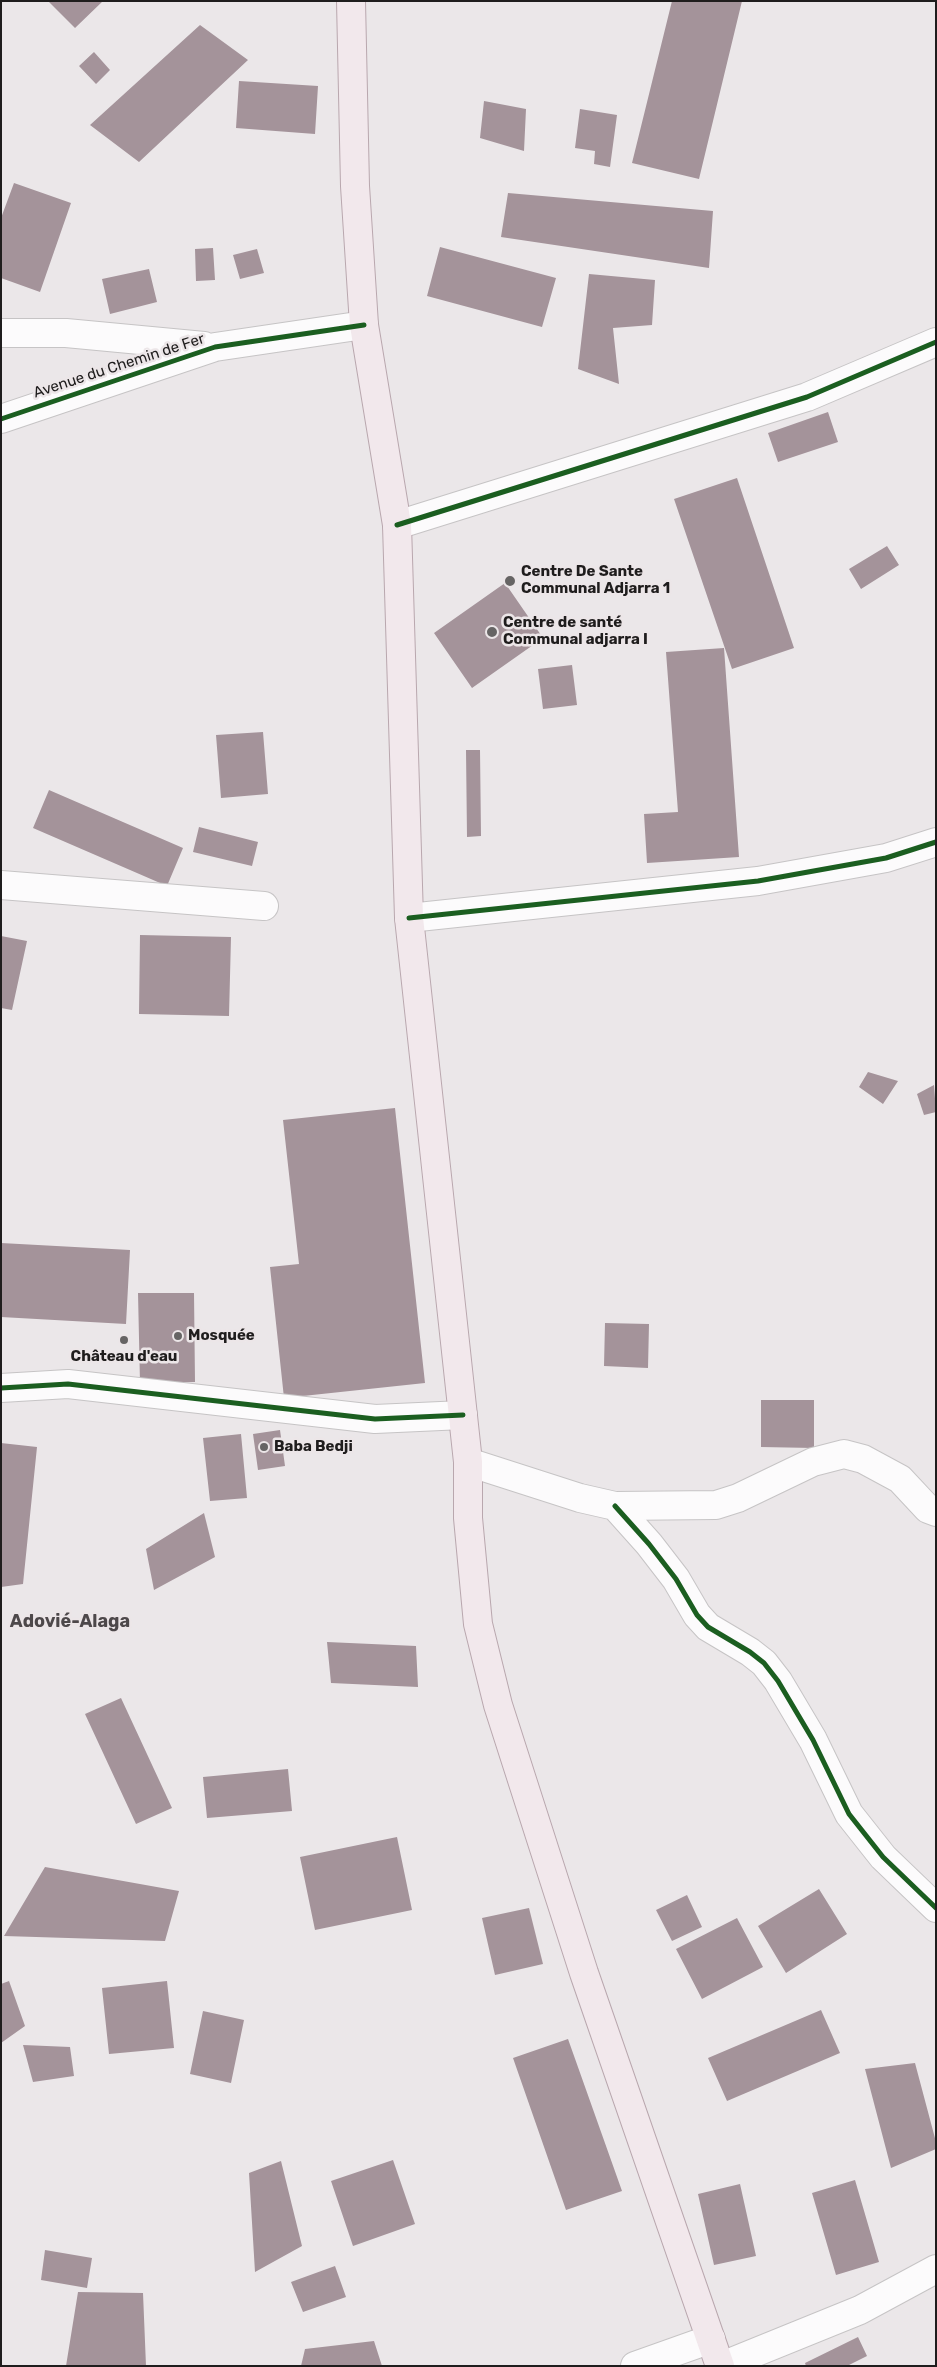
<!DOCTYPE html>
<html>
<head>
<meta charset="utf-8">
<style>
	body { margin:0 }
	#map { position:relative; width:937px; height:2367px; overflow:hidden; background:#ebe7e9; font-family:Rubik,sans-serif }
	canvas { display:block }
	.frame { position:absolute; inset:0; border:2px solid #1f1d1d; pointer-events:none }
</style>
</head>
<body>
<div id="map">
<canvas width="937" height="2367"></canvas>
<div class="frame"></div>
</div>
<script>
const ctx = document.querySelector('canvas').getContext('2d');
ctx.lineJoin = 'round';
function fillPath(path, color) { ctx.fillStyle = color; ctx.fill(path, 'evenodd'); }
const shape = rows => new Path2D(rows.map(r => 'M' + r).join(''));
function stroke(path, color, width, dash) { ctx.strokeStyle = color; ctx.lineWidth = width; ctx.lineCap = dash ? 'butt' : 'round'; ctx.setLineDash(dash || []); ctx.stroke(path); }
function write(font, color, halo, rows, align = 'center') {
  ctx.font = font + ' Rubik,sans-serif'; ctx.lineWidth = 5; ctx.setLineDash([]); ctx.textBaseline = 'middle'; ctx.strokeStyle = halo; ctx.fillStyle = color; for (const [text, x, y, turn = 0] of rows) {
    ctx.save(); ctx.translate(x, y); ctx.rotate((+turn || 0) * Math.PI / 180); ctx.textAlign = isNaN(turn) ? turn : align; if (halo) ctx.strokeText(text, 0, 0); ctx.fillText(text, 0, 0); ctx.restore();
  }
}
fillPath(shape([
	[48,1,103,1,75,28],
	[672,1,742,1,699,179,632,163],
	[200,25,248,60,139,162,90,125],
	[94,52,110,70,96,84,79,66],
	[239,81,318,86,315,134,236,128],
	[484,101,526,109,524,151,480,138],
	[580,109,617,115,610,167,594,164,595,151,575,148],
	[14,183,71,203,40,292,1,278,1,218],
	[508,193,713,211,709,268,501,237],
	[440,247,556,278,542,327,427,296],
	[213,248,215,280,196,281,195,249],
	[257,249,264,273,240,279,233,255],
	[149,269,157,302,110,314,102,279],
	[589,274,655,280,652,325,613,328,619,384,578,369],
	[828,412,838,442,778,462,768,433],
	[737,478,794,648,732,669,674,499],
	[887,546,899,565,861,589,849,569],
	[505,583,543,638,472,688,434,633],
	[724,648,739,857,647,863,644,814,678,812,666,652],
	[572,665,577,705,543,709,538,669],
	[263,732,268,794,221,798,216,735],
	[466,750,480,750,481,836,467,837],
	[49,790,183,848,167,886,33,828],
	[199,827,258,842,252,866,193,852],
	[140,935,231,937,229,1016,139,1014],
	[1,936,27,941,12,1010,1,1008],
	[868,1072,898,1081,883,1104,859,1087],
	[934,1085,936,1112,924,1115,917,1094],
	[395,1108,425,1383,284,1398,270,1267,299,1264,283,1120],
	[1,1243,130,1250,126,1324,1,1317],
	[138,1293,194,1293,195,1382,140,1383],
	[605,1323,649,1324,648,1368,604,1366],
	[761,1400,814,1400,814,1448,761,1447],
	[280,1430,285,1466,258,1470,253,1434],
	[241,1434,247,1498,210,1501,203,1438],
	[1,1443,37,1447,23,1584,1,1587],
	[204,1513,215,1557,154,1590,146,1549],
	[327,1642,416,1646,418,1687,331,1683],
	[121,1698,172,1808,136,1824,85,1714],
	[288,1769,292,1811,207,1818,203,1777],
	[397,1837,412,1910,315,1930,300,1857],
	[45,1867,179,1891,165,1941,4,1936],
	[819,1889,847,1934,786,1973,758,1926],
	[687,1895,702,1927,672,1941,656,1910],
	[529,1908,543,1964,495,1975,482,1918],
	[737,1918,763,1967,702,1999,676,1949],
	[9,1981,25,2026,1,2043,1,1984],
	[167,1981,174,2048,109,2054,102,1988],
	[821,2010,840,2053,727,2101,708,2058],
	[203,2011,244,2020,231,2083,190,2074],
	[568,2039,622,2191,566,2210,513,2058],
	[23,2045,70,2047,74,2076,33,2082],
	[915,2063,936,2142,936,2149,891,2168,865,2069],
	[393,2160,415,2224,353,2246,331,2181],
	[281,2161,302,2246,255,2272,249,2173],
	[855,2180,879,2262,836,2275,812,2193],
	[740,2184,756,2256,714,2265,698,2194],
	[45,2250,92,2258,87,2288,41,2280],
	[335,2266,346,2297,303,2312,291,2282],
	[78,2292,143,2293,146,2366,66,2366],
	[858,2337,867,2356,847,2366,806,2366,805,2363],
	[374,2341,382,2366,301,2366,305,2349]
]), '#a4939a');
const street = shape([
	[1,333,66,333,204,346],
	[1,419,215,347,364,325],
	[397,525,807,397,936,342],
	[1,885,264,906],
	[409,918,758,881,886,858,936,842],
	[1,1388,68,1384,375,1419,463,1415],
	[468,1462,580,1498,615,1506,716,1505,738,1498,813,1462,844,1454,863,1459,900,1479,928,1509,936,1512],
	[615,1506,649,1544,676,1579,697,1615,708,1627,750,1652,764,1663,778,1681,813,1740,849,1814,883,1857,936,1908],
	[635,2366,711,2339],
	[722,2366,860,2310,936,2269]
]);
const primary = shape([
	[351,1,355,186,364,325,397,525,409,918,468,1462,468,1518,478,1624,498,1705,584,1973,720,2366]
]);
stroke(street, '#c6c4c5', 30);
stroke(primary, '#b9a7ae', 30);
stroke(street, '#fcfbfc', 28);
stroke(primary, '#f2e8ec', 28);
stroke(shape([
	[1,419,215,347,364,325],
	[397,525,807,397,936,342],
	[409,918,758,881,886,858,936,842],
	[1,1388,68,1384,375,1419,463,1415],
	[615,1506,649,1544,676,1579,697,1615,708,1627,750,1652,764,1663,778,1681,813,1740,849,1814,883,1857,936,1908]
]), '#1b5e20', 5);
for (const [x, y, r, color] of [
	[510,581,6,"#666464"],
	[492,632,6,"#666464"],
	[178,1336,5,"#666464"],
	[124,1340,5,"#666464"],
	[264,1447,5,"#666464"]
]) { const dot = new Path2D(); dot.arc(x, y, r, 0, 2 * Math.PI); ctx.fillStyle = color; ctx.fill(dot); stroke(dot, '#ece6e8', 2); }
write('15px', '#1f1d1d', '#ece6e8', [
	["Avenue du Chemin de Fer",119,366,-18]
]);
write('bold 15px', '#1f1d1d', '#ece6e8', [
	["Centre De Sante",521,572],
	["Communal Adjarra 1",521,589],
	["Centre de santé",503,623],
	["Communal adjarra I",503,640],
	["Mosquée",188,1336],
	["Château d'eau",124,1357,"center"],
	["Baba Bedji",274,1447]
], 'left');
write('bold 18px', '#4d484a', '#ece6e8', [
	["Adovié-Alaga",70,1622]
]);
</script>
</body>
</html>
